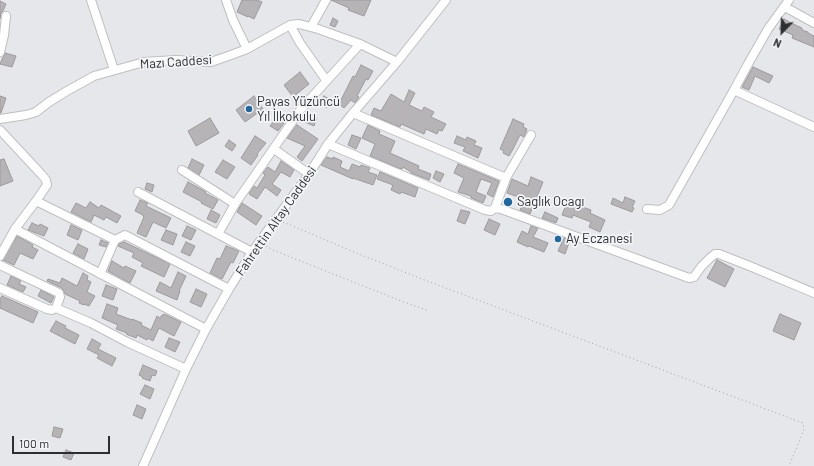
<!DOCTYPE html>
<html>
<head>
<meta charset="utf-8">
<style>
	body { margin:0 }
	#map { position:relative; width:814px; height:466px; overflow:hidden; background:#e5e7eb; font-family:Barlow,sans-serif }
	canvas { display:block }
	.north { position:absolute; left:762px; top:12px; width:40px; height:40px; -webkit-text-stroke:3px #f3f4f8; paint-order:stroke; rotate:203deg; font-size:11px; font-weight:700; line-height:16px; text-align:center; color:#2d2e2f }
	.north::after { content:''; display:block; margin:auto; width:14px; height:18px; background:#2d2e2f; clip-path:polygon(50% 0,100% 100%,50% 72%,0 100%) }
	.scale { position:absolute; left:12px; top:436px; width:98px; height:18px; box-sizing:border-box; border:2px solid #2d2e2f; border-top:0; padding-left:5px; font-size:12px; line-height:14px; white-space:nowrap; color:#2d2e2f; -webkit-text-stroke:3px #f3f4f8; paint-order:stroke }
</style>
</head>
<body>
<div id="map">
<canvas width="814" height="466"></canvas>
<div class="north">N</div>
<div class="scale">100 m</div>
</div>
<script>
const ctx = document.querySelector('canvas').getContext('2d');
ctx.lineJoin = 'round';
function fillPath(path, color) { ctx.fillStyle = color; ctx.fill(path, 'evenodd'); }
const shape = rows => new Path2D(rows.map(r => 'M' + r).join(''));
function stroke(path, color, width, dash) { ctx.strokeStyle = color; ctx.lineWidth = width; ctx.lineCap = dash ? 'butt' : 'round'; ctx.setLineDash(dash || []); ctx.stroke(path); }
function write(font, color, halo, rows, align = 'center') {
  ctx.font = font + ' Barlow,sans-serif'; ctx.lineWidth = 3.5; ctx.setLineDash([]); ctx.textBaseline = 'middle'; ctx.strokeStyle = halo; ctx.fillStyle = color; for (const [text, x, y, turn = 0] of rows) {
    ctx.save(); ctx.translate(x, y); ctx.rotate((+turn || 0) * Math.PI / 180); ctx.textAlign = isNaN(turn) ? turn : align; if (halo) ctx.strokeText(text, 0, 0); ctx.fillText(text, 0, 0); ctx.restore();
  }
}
const building = shape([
	[242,0,257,0,262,2,254,19,248,16,248,17,237,12,242,0],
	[331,0,371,0,364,16,348,10,349,8,331,0],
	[0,1,6,4,3,11,1,13,0,19,0,1],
	[333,18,338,21,335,27,330,25,333,18],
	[784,19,791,23,802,28,802,30,808,32,808,33,814,36,814,47,792,38,793,35,779,29,784,19],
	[5,53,16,56,12,67,0,64,3,57,5,53],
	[361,65,373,71,368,80,366,79,357,96,359,97,355,103,351,100,344,108,339,104,353,76,355,77,361,65],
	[753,67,773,76,769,83,755,76,749,90,742,87,753,67],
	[300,72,309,84,293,97,284,85,300,72],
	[409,90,415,93,409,105,422,111,424,107,434,112,431,117,446,124,442,131,439,130,437,134,426,129,424,134,401,124,400,127,371,115,374,108,381,111,391,94,404,102,409,90],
	[0,96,6,98,1,113,0,113,0,96],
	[254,96,263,109,245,122,236,110,254,96],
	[324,96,332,101,326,108,319,102,324,96],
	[305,113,317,118,314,126,300,120,305,113],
	[210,118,219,133,196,146,188,131,210,118],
	[276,118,284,123,278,131,270,126,276,118],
	[513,119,524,124,523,127,527,129,524,137,520,135,512,151,509,156,503,153,504,151,500,149,513,119],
	[297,125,318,139,302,161,297,157,305,146,287,138,297,125],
	[368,125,380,131,379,134,395,141,390,153,419,166,418,169,431,174,429,180,411,173,411,172,403,167,402,169,398,168,370,156,375,144,362,138,368,125],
	[352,135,361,138,356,149,348,145,352,135],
	[255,136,266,143,257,154,258,155,251,165,241,158,255,136],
	[457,136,466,140,467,137,476,141,474,145,482,148,478,158,463,151,465,147,454,143,457,136],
	[229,140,236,145,232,151,225,146,229,140],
	[327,157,333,159,333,157,342,161,340,167,349,171,352,164,360,167,361,165,370,168,368,172,377,175,373,185,353,178,353,179,321,165,327,157],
	[4,159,13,181,0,186,0,160,4,159],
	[192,159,204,165,199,175,188,168,192,159],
	[223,160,235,167,227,179,215,172,223,160],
	[281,161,294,170,290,177,281,172,272,184,281,190,277,196,265,187,257,199,249,194,254,186,257,188,265,175,263,173,268,167,275,172,281,161],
	[458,164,499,181,493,197,487,194,492,183,481,179,476,192,486,196,483,203,471,198,471,196,458,192,464,178,454,173,458,164],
	[436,171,444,174,440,182,433,178,436,171],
	[380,172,418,188,415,197,401,192,400,194,391,190,393,185,377,179,380,172],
	[531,177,543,182,530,214,520,210,524,199,507,193,512,179,528,186,531,177],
	[188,182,199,188,206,192,205,193,218,200,213,209,201,203,202,202,183,192,188,182],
	[147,183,154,185,152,192,145,189,147,183],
	[625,197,635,201,632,207,634,208,632,212,611,204,613,198,623,203,625,197],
	[140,200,148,203,146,206,171,218,166,228,153,222,146,237,137,233,144,217,143,216,143,215,135,211,140,200],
	[568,200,577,204,577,205,591,210,590,213,605,220,600,232,589,227,591,222,573,215,572,218,562,215,568,200],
	[90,202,99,208,101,205,121,216,117,223,106,217,104,220,94,215,91,222,71,212,76,203,86,208,90,202],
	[242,203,262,216,256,225,237,212,242,203],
	[211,210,220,215,216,223,207,219,211,210],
	[461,210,470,212,465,224,457,221,461,210],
	[545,212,558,218,556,223,542,218,545,212],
	[489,219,500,224,495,235,484,230,489,219],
	[32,223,39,226,40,224,48,228,44,236,28,230,32,223],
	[71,225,82,230,78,240,67,235,71,225],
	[187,226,196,230,191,240,182,236,187,226],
	[531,226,538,228,533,237,548,243,544,252,529,246,528,247,517,242,522,231,528,234,531,226],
	[166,230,177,234,173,245,161,240,166,230],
	[17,236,33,245,32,247,38,250,33,259,20,253,14,265,3,260,17,236],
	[564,238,570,240,565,254,558,251,564,238],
	[101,240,108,243,106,247,99,245,101,240],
	[124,242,170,264,164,277,141,266,143,263,132,257,134,253,118,246,119,244,124,242],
	[186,242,195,246,190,256,181,252,186,242],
	[78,244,88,249,84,259,73,253,78,244],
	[226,246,239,251,233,263,231,262,222,279,210,273,217,258,220,259,226,246],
	[717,260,734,269,725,287,707,278,717,260],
	[112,261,124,268,125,266,136,271,130,283,108,271,112,261],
	[178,272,186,276,179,291,180,291,177,300,156,291,160,282,171,288,178,272],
	[83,273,88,276,87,280,91,282,87,292,95,296,89,306,84,304,84,305,79,303,80,301,65,294,62,288,47,281,48,279,60,283,62,278,77,286,83,273],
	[11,276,21,281,19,284,26,287,23,292,7,285,11,276],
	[106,285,117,289,113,300,102,296,106,285],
	[196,289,207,294,201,307,190,302,196,289],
	[41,290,54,297,51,303,38,296,41,290],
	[2,296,38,312,33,323,0,308,0,299,2,296],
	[107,304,118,308,116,314,132,320,132,319,142,323,141,325,151,330,157,316,160,318,162,315,163,315,164,314,181,322,174,336,159,328,153,341,148,338,147,340,137,335,136,338,126,334,127,333,116,329,118,325,102,318,107,304],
	[780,314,801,323,794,340,773,331,780,314],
	[56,321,66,326,65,328,79,335,75,344,50,331,56,321],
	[169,338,180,342,175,352,165,347,169,338],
	[92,339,101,344,98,349,116,358,112,366,97,358,99,355,87,349,92,339],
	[143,365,157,371,155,376,152,375,150,381,142,378,143,377,139,375,143,365],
	[145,385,154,389,150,399,140,394,145,385],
	[137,405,146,409,142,419,133,415,137,405],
	[54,427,63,429,60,438,52,436,54,427],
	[66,450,74,453,71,460,63,457,66,450]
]);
fillPath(building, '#b7b4b7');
stroke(building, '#9d9a9c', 1);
const minor = shape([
	[91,0,114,70],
	[226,0,233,20,247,49],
	[789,0,768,29,748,64,734,90,814,127],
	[785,7,814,23],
	[290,25,300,43,326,80],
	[311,27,326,0],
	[0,52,4,35,6,16],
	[353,113,506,178],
	[0,119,26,115,36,112,49,102,67,91,94,76,144,62,176,60,211,62,231,55,247,49,290,25,299,24,318,29,360,44,397,62],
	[0,130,42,175,46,180,47,185,36,201,15,229,0,256],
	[328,144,485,210,491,211,495,208,501,209,689,278,694,277,701,267,710,258,715,254,719,254,752,267,814,293],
	[274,149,309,174],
	[182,170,235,204],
	[138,192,252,252],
	[36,201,115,240,125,235,229,289],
	[495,208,506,178,531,135],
	[647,209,660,210,669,205,734,90],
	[15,229,206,329],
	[218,234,235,204,301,109,360,44],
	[0,265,59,293,60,297,56,308],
	[100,274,115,240],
	[0,288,47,309,52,310,56,308,91,323,127,342,186,369],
	[143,466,186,369,206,329,229,289,252,252,309,174,328,144,353,113,397,62,446,0]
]);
stroke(minor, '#bebfc3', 10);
stroke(shape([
	[283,222,354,252,422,279,803,423,804,430,789,466],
	[266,246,273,250,401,301,427,310]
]), '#9ea0a2', 1, [1, 3]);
stroke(minor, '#fff', 8);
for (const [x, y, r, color] of [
	[249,109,4,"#21699d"],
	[508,202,5,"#21699d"],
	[558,239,4,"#21699d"]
]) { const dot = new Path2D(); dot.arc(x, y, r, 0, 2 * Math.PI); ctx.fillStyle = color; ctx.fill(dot); stroke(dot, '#f3f4f8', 1.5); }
write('13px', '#2d2e2f', '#f3f4f8', [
	["Mazı Caddesi",176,62,-4],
	["Fahrettin Altay Caddesi",276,221,-55]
]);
write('13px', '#2d2e2f', '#f3f4f8', [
	["Payas Yüzüncü",257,102],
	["Yıl İlkokulu",257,117],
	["Saglık Ocagı",517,202],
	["Ay Eczanesi",566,239]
], 'left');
</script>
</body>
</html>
